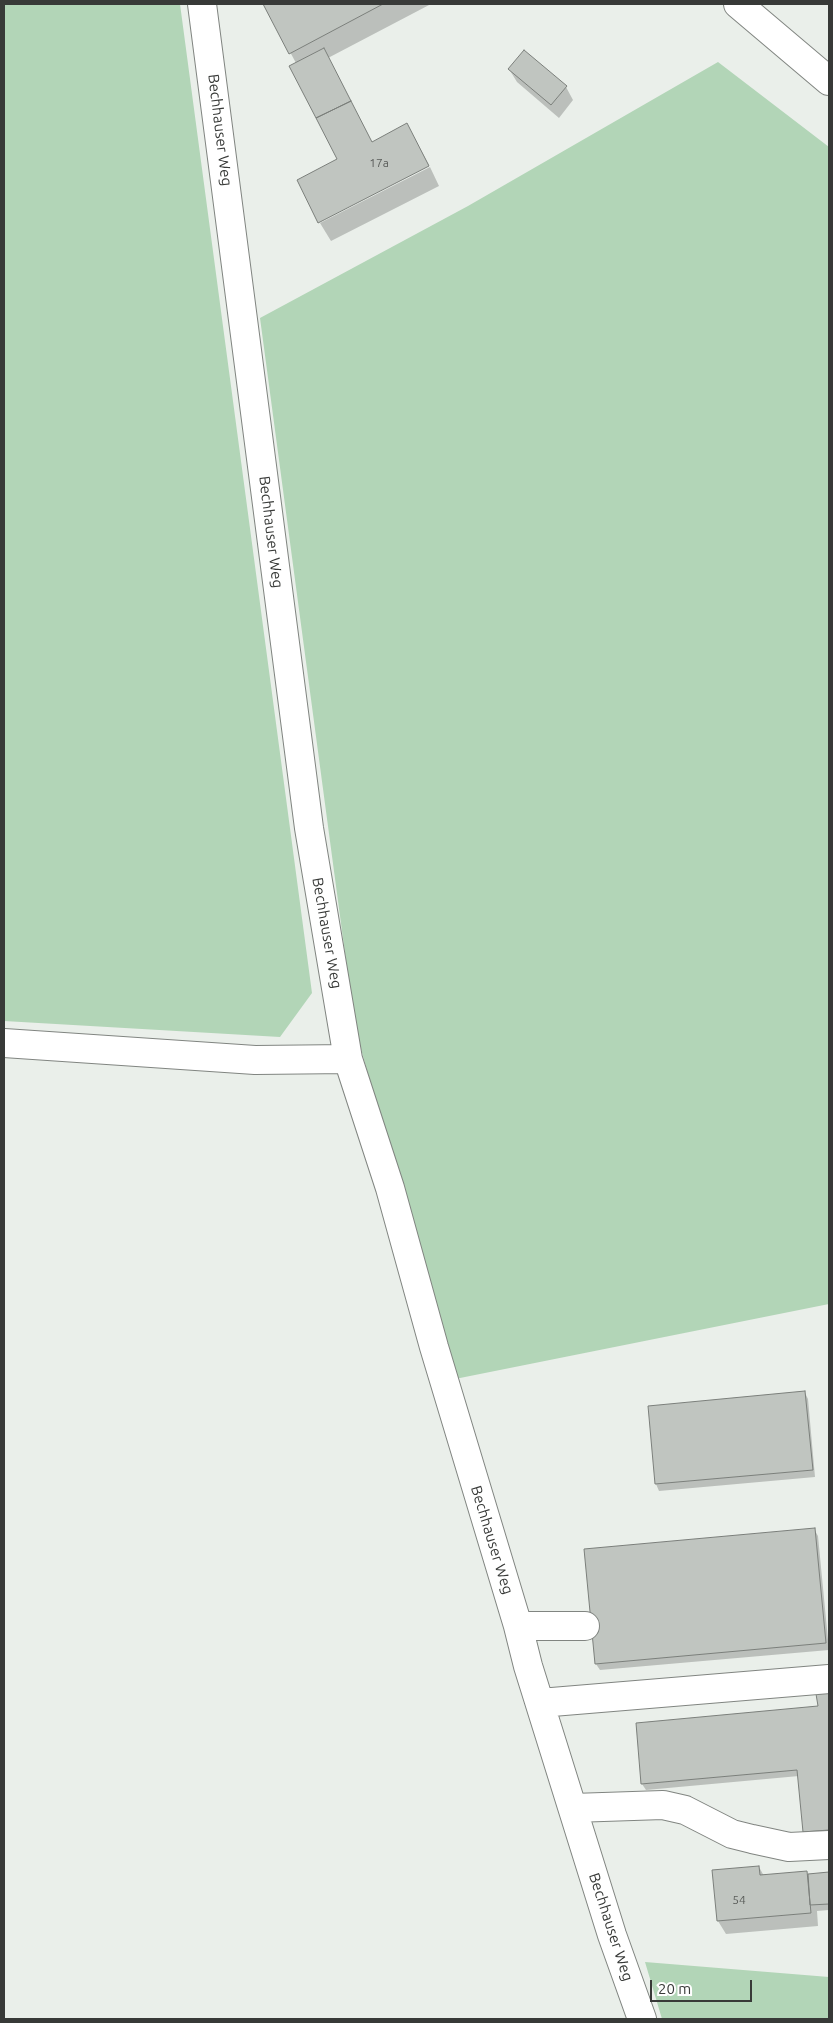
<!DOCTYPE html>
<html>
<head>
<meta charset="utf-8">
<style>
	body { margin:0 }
	#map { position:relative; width:833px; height:2023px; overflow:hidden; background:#eaefea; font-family:Ubuntu,sans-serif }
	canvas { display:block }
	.frame { position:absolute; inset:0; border:5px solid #383a38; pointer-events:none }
	.scale { position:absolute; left:650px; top:1980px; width:102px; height:22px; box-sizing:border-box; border:2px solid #383a38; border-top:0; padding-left:6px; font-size:15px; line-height:18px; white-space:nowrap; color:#383a38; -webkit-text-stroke:4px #fff; paint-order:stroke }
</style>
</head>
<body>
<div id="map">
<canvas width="833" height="2023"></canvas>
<div class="frame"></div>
<div class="scale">20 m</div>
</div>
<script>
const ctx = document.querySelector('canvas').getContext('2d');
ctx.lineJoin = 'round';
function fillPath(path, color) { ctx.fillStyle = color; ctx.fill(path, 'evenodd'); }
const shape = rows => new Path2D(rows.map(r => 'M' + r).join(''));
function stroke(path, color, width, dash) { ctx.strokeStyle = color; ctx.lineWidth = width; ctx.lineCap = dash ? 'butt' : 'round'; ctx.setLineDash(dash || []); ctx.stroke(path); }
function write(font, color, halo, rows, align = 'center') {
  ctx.font = font + ' Ubuntu,sans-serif'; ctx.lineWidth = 5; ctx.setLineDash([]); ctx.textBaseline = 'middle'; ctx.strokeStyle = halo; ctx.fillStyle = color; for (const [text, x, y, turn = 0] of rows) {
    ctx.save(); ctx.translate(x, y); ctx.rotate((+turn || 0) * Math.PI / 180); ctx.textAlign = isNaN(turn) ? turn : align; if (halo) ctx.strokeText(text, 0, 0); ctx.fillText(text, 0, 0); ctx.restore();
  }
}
fillPath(shape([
	[4,4,180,4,312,993,280,1037,4,1021],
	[718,62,829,147,829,1304,455,1379,355,1028,260,318,468,206],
	[645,1962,829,1977,829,2019,662,2019]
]), '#b2d5b7');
fillPath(shape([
	[264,4,431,4,328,58,372,143,407,125,429,165,319,221,339,160,296,63],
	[509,69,566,87,573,100,559,118,517,82],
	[430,167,439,186,331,241,320,223],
	[805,1393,808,1399,815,1477,659,1491,656,1484,649,1407],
	[814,1529,818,1536,829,1650,600,1670,596,1664],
	[829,1694,829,1837,808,1838,804,1832,799,1776,646,1790,642,1784,819,1707,818,1695],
	[759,1867,764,1876,806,1872,809,1876,829,1874,829,1910,817,1911,818,1926,726,1934,718,1921]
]), '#0003');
const building = shape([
	[263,4,383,4,289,54,263,4],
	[324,48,351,101,316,118,289,66,324,48],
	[524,50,567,86,551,105,508,69,524,50],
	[351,101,372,142,407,123,429,166,318,223,297,180,337,159,316,118,351,101],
	[805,1391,813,1470,655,1484,648,1406,805,1391],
	[815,1528,826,1643,595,1664,584,1549,815,1528],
	[829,1693,829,1830,803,1832,797,1770,641,1784,636,1723,818,1706,816,1694,829,1693],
	[759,1866,760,1875,807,1871,811,1913,717,1921,712,1870,759,1866],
	[829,1872,829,1904,810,1905,808,1874,829,1872]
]);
fillPath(building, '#c0c5c0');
stroke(building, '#7b7f7b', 1);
const minor = shape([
	[202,4,309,828,348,1059,390,1188,434,1347,518,1626,528,1666,612,1935,642,2019],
	[4,1043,255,1060,348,1059],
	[518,1626,585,1626],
	[540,1703,829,1679],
	[573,1808,663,1805,685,1810,732,1834,752,1839,789,1847,829,1845]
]);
const major = shape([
	[738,4,829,81]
]);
stroke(minor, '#818581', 30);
stroke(major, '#818581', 30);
stroke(minor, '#fff', 28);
stroke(major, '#fff', 28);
write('12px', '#5a5d5a', null, [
	["17a",379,163],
	["54",739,1900]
]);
write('15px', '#383a38', '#fff', [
	["Bechhauser Weg",220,130,83],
	["Bechhauser Weg",271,532,83],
	["Bechhauser Weg",327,933,80],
	["Bechhauser Weg",492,1540,73],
	["Bechhauser Weg",611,1927,72]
]);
</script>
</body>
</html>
